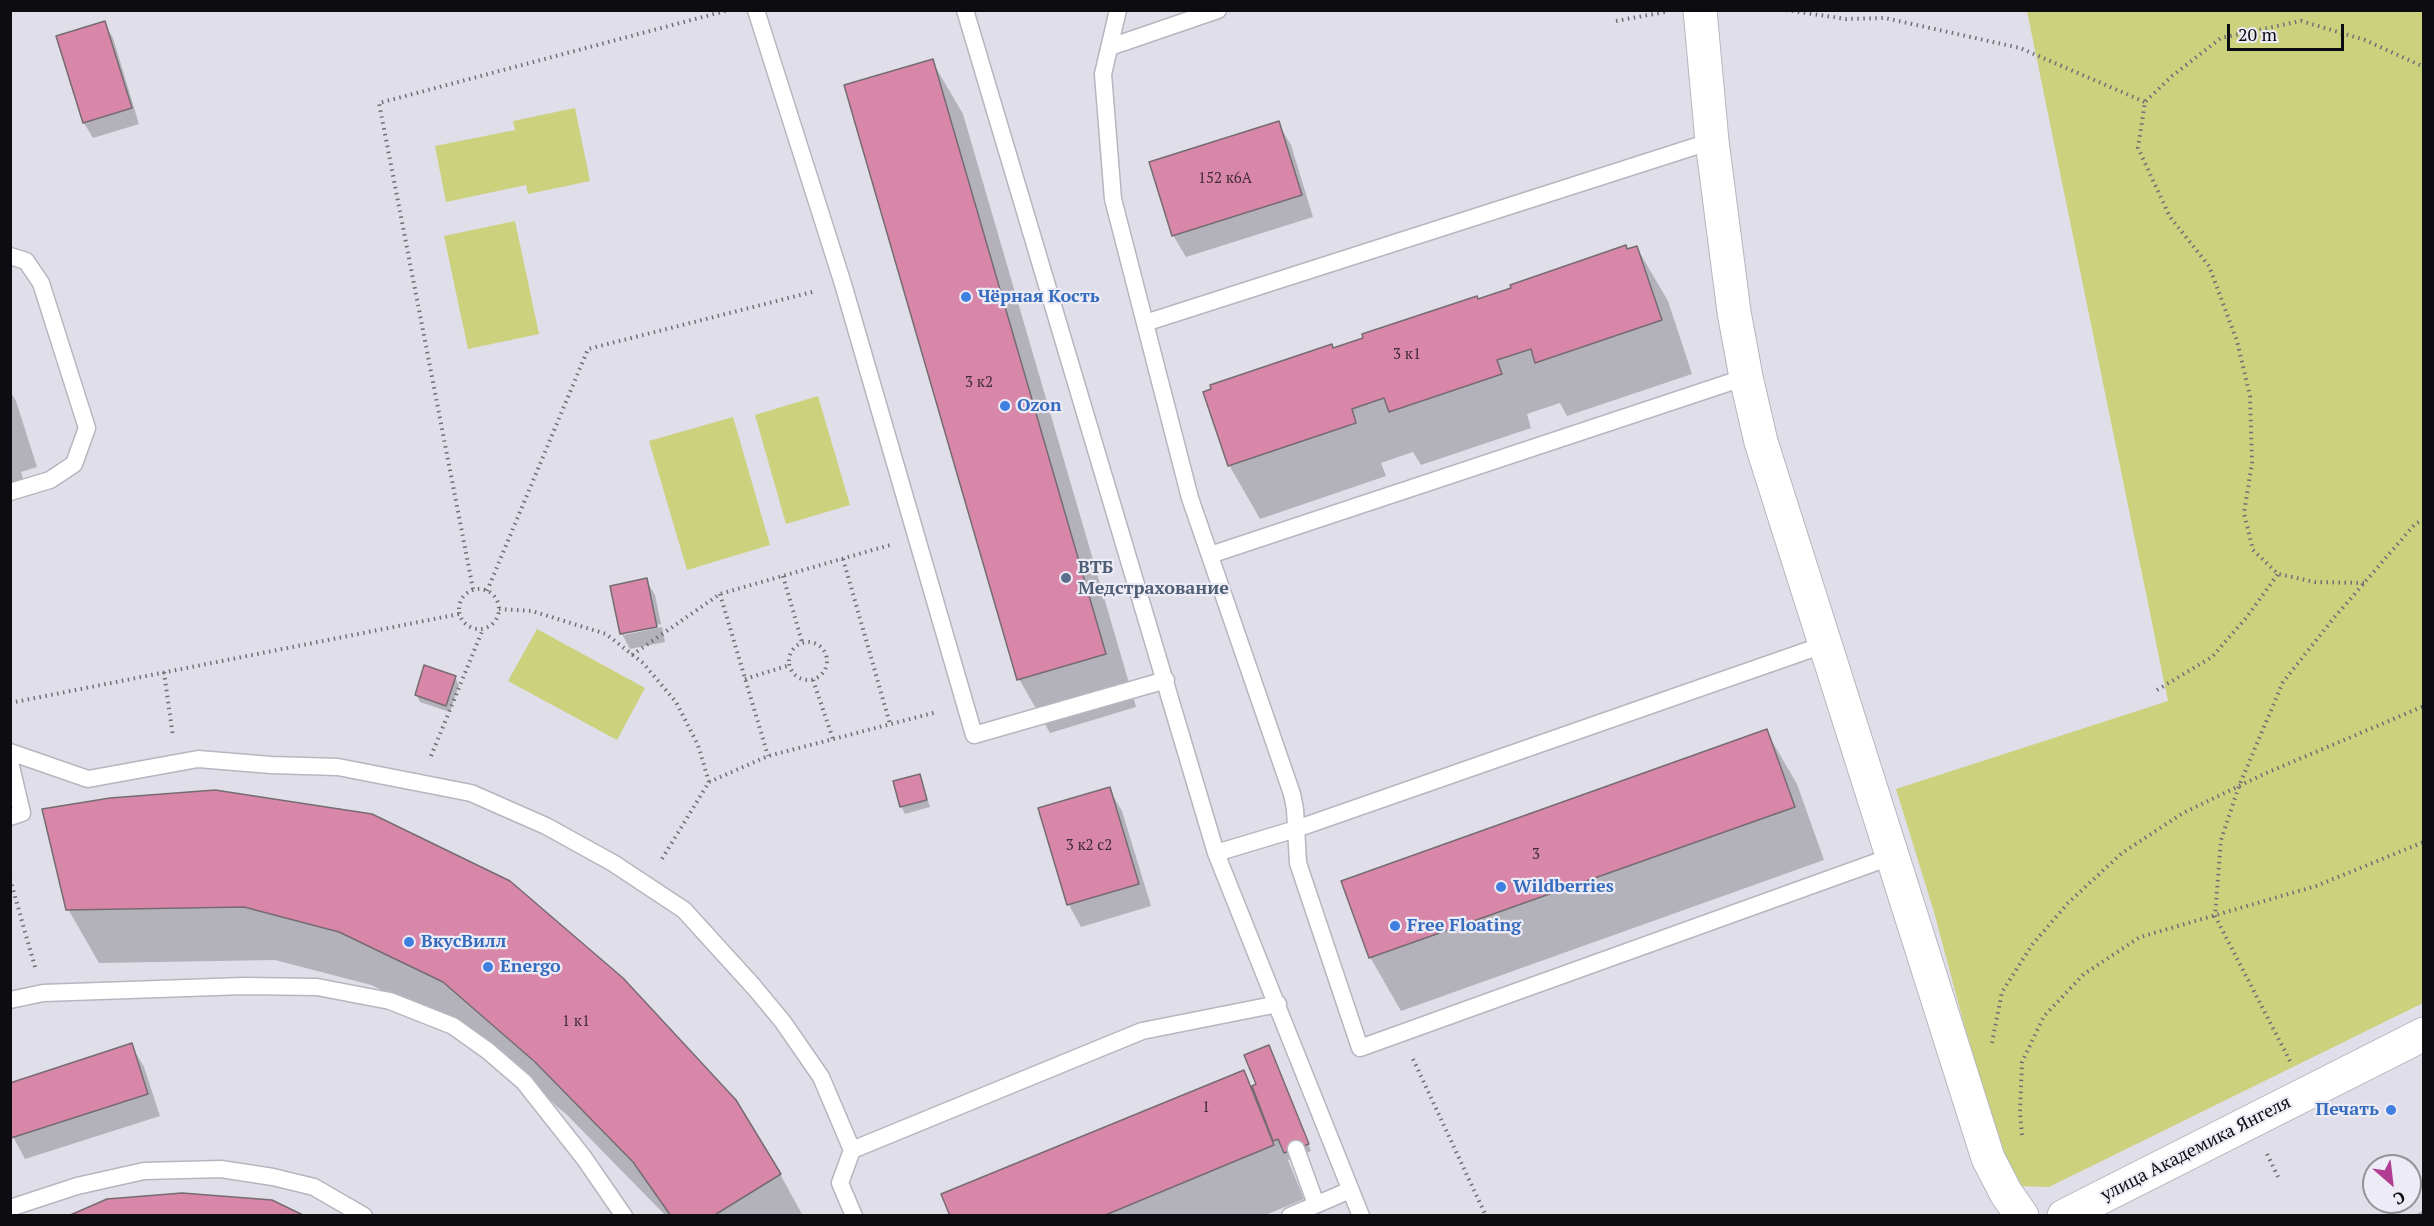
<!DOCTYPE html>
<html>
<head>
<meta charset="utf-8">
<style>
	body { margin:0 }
	#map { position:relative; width:2434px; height:1226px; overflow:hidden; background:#e0dee8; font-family:"PT Serif",serif }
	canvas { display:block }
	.frame { position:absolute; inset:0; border:12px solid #0d0c10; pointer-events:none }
	.north { position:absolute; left:2362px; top:1154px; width:60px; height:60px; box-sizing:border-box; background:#edebf5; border:2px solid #939299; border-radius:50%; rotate:152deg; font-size:16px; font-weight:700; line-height:24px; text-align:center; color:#0d0c10 }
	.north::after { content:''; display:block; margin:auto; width:21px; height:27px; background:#b23c92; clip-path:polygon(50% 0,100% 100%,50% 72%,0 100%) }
	.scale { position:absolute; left:2227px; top:24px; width:117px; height:27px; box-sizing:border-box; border:3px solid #0d0c10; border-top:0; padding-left:8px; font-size:18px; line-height:21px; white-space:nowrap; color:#0d0c10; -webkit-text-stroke:4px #edebf5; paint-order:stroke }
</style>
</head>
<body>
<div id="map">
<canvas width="2434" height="1226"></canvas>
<div class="frame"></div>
<div class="north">С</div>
<div class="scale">20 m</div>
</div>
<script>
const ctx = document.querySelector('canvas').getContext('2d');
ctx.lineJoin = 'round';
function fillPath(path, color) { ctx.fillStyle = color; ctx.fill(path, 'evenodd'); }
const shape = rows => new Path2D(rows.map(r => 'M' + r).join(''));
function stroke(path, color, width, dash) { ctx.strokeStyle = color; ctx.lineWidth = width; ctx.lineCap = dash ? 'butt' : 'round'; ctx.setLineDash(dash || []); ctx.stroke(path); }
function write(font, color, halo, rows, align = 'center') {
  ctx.font = font + ' "PT Serif",serif'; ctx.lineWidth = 4.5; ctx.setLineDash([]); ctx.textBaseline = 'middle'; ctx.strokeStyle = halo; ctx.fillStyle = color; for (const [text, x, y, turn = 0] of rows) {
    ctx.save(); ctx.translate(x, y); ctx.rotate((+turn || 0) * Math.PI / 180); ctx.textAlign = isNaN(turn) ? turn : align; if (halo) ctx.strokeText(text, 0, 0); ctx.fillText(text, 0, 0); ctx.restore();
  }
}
fillPath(shape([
	[2027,11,2423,11,2423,1003,2049,1187,2014,1186,1980,1084,1934,912,1896,789,2168,701],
	[575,108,590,181,528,194,526,185,446,202,435,146,515,130,513,121],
	[515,221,539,334,468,349,444,236],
	[818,396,850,505,786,524,755,415],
	[733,417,770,545,687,570,649,441],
	[537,629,645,688,617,740,508,681]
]), '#ccd17e');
fillPath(shape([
	[104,23,113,38,139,124,93,138,84,123,58,37],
	[932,61,963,114,1136,707,1050,733,1019,679],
	[1278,123,1291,145,1313,217,1186,257,1173,235],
	[1637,248,1668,301,1692,374,1567,416,1560,403,1527,414,1531,428,1421,465,1413,452,1381,463,1386,476,1260,519,1229,465,1334,350],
	[10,391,16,401,37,467,21,472,24,482,10,487],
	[646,580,655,595,661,624,624,632,624,635,662,627,665,642,630,649,622,634,612,588],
	[455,678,459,685,450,712,420,702,416,694],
	[1766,731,1797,784,1824,860,1401,1011,1370,957],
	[920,776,930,807,905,814,901,806],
	[1109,789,1122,811,1151,906,1081,927,1069,905,1040,809],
	[215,791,780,1174,803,1216,666,1216,568,1116,475,1035,371,985,275,960,99,963,68,909],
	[131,1045,144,1067,160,1116,25,1159,10,1131,10,1084],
	[1272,1054,1311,1151,1288,1160,1304,1199,1263,1216,951,1216,1243,1072,1252,1088,1258,1085],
	[2424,1210,2424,1216,2413,1216]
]), '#0003');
const building = shape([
	[105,21,132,108,83,123,56,36,105,21],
	[933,59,1106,654,1017,680,844,85,933,59],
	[1279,121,1302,195,1172,236,1149,162,1279,121],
	[1626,245,1627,249,1637,246,1662,320,1535,363,1531,349,1497,360,1502,374,1389,412,1384,398,1352,409,1356,423,1228,466,1203,392,1211,389,1210,385,1332,344,1333,348,1363,338,1362,334,1477,296,1478,299,1511,288,1510,285,1626,245],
	[647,578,657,627,620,634,610,586,647,578],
	[424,665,456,676,446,706,415,695,424,665],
	[1767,729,1795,807,1369,958,1341,881,1767,729],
	[920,774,927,800,900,807,893,781,920,774],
	[1110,787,1139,884,1067,905,1038,808,1110,787],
	[215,790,372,814,510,881,623,978,736,1100,781,1174,713,1216,671,1216,633,1162,535,1062,443,982,339,932,244,907,66,910,42,809,110,798,215,790],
	[132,1043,148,1094,11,1138,10,1083,132,1043],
	[1269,1045,1309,1144,1284,1153,1278,1139,1273,1141,1252,1086,1256,1084,1244,1055,1269,1045],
	[1244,1070,1274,1145,1103,1216,950,1216,941,1194,1244,1070],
	[182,1193,272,1200,305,1216,68,1216,107,1199,182,1193]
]);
fillPath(building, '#d887a9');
stroke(building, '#766c70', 1.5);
const lane = shape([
	[756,10,843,284,974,735,1166,680],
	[965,10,1216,853,1361,1216],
	[1118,10,1103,74,1113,199,1190,498,1292,794,1295,809,1298,863,1360,1048,1893,856],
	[1110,47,1218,10],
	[10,256,26,261,41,283,87,428,74,464,50,480,10,492],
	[1145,323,1712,141],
	[1210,555,1746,377],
	[10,752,88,779,198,759,271,765,338,767,471,793,546,826,613,863,684,910,754,987,783,1022,821,1077,852,1150],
	[10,762,22,813,10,817],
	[1216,853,1296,829,1826,644],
	[10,1000,43,993,244,986,317,987,390,1001,453,1026,488,1051,524,1082,584,1158,624,1216],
	[1296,1149,1316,1204],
	[10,1208,77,1186,144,1171,221,1169,273,1177,314,1187,364,1216],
	[854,1216,840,1183,852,1150,1142,1031,1278,1004],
	[1290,1216,1350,1190]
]);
const street = shape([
	[1700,10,1712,141,1734,312,1746,377,1761,442,1988,1158,2006,1193,2022,1216]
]);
const secondary = shape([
	[2064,1216,2424,1034]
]);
stroke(lane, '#b7b5bf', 19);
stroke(street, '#b7b5bf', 35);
stroke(secondary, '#b7b5bf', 35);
stroke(shape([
	[1786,10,1846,19,1885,18,2020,48,2145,102],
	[1616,21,1665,12],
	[843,559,890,724],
	[783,576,802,642],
	[2364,583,2315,582,2278,574,2253,550,2244,513,2252,463,2250,396,2237,341,2209,266,2170,217,2138,148,2145,102,2172,76,2221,38,2301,21,2365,40,2424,67],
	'459 609a20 20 0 1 1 40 0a20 20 0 1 1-40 0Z',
	[473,589,379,103,729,10],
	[487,591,588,349,816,291],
	[720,594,768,756],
	[499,609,532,611,606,634,643,663,676,702,698,745,709,782,660,862],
	'789 661a19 19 0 1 1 38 0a19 19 0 1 1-38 0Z',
	[632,655,720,594,890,545],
	[164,672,173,737],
	[745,679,790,665],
	[813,680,833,739],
	[2157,690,2212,657,2246,618,2278,574],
	[10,703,459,614],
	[431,756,483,629],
	[709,782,768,756,937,712],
	[10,879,35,967],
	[1992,1043,2002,992,2032,945,2068,903,2122,853,2183,813,2264,774,2424,706],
	[1413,1059,1486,1216],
	[2290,1061,2215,916,2221,840,2239,786,2283,682,2333,619,2415,524,2424,519],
	[2022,1135,2020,1112,2022,1062,2044,1016,2084,974,2140,937,2316,886,2424,842],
	[2267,1154,2280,1181]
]), '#716f76', 4, [1.5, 4.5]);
stroke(lane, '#fff', 16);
stroke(street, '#fff', 33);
stroke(secondary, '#fff', 33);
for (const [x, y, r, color] of [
	[966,297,6,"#3f7fe0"],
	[1005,406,6,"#3f7fe0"],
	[1066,578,6,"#5c6f8a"],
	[1501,887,6,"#3f7fe0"],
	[1395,926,6,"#3f7fe0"],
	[409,942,6,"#3f7fe0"],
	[488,967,6,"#3f7fe0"],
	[2391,1110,6,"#3f7fe0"]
]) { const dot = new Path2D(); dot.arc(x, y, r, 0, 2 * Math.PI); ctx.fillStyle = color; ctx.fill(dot); stroke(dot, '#edebf5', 2); }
write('15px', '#402b36', null, [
	["152 к6А",1225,179],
	["3 к1",1407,355],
	["3 к2",979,383],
	["3 к2 с2",1089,846],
	["3",1536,855],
	["1 к1",576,1022],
	["1",1206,1108]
]);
write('bold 18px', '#366cbe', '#edebf5', [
	["Чёрная Кость",978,297],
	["Ozon",1017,406],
	["Wildberries",1513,887],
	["Free Floating",1407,926],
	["ВкусВилл",421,942],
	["Energo",500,967],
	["Печать",2379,1110,"right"]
], 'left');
write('bold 18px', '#4e5e75', '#edebf5', [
	["ВТБ",1078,568],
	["Медстрахование",1078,589]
], 'left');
write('18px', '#0d0c10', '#edebf5', [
	["улица Академика Янгеля",2196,1149,-27]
]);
</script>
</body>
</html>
